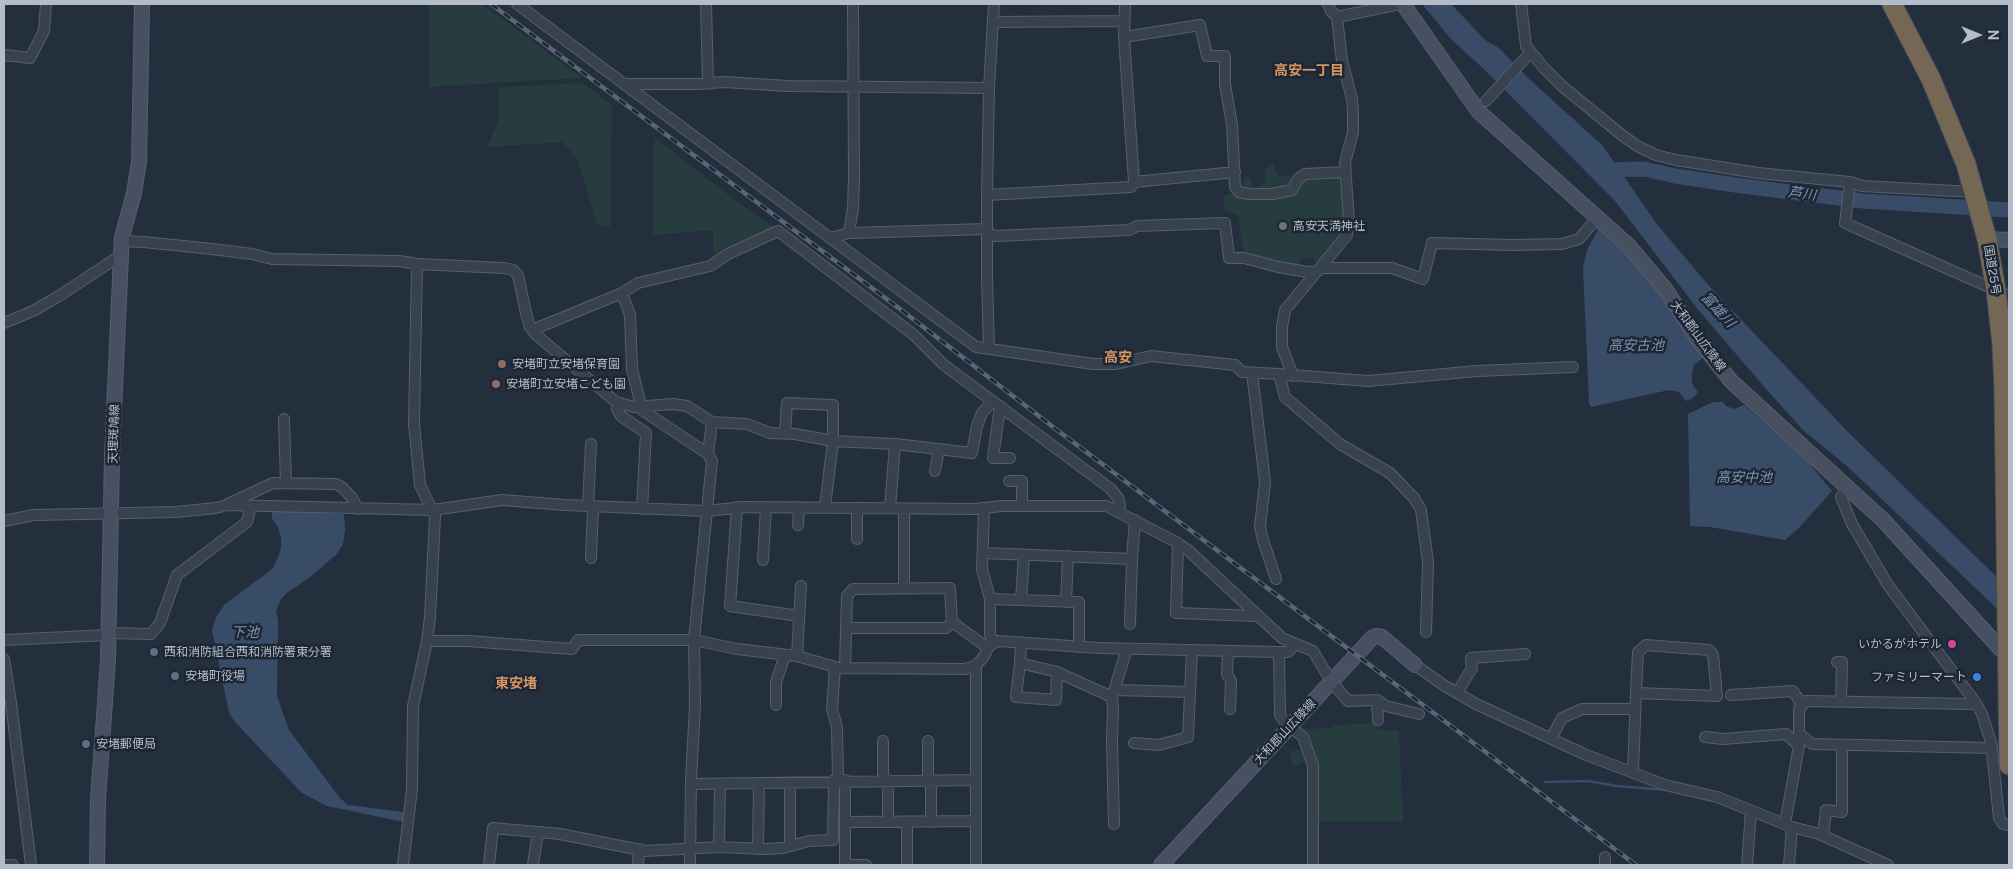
<!DOCTYPE html>
<html>
<head>
<meta charset="utf-8">
<style>
	body { margin:0 }
	#map { position:relative; width:2013px; height:869px; overflow:hidden; background:#242f3e; font-family:"Public Sans",sans-serif }
	canvas { display:block }
	.frame { position:absolute; inset:0; border:5px solid #b4bcc9; pointer-events:none }
	.north { position:absolute; left:1953px; top:10px; width:50px; height:50px; -webkit-text-stroke:4px #1d2633; paint-order:stroke; rotate:90deg; font-size:14px; font-weight:700; line-height:20px; text-align:center; color:#b4bcc9 }
	.north::after { content:''; display:block; margin:auto; width:18px; height:22px; background:#b4bcc9; clip-path:polygon(50% 0,100% 100%,50% 72%,0 100%) }
</style>
</head>
<body>
<div id="map">
<canvas width="2013" height="869"></canvas>
<div class="frame"></div>
<div class="north">N</div>
</div>
<script>
const ctx = document.querySelector('canvas').getContext('2d');
ctx.lineJoin = 'round';
function fillPath(path, color) { ctx.fillStyle = color; ctx.fill(path, 'evenodd'); }
const shape = rows => new Path2D(rows.map(r => 'M' + r).join(''));
function stroke(path, color, width, dash) { ctx.strokeStyle = color; ctx.lineWidth = width; ctx.lineCap = dash ? 'butt' : 'round'; ctx.setLineDash(dash || []); ctx.stroke(path); }
function write(font, color, halo, rows, align = 'center') {
  ctx.font = font + ' "Public Sans","Noto Sans JP",sans-serif'; ctx.lineWidth = 5; ctx.setLineDash([]); ctx.textBaseline = 'middle'; ctx.strokeStyle = halo; ctx.fillStyle = color; for (const [text, x, y, turn = 0] of rows) {
    ctx.save(); ctx.translate(x, y); ctx.rotate((+turn || 0) * Math.PI / 180); ctx.textAlign = isNaN(turn) ? turn : align; if (halo) ctx.strokeText(text, 0, 0); ctx.fillText(text, 0, 0); ctx.restore();
  }
}
fillPath(shape([
	[430,4,482,4,582,78,429,87],
	[583,83,612,105,610,227,597,225,578,161,563,142,487,147,498,123,498,87],
	[654,137,730,196,776,229,713,255,713,230,653,235],
	[1273,164,1279,177,1290,175,1292,185,1296,189,1309,177,1343,176,1344,224,1341,234,1317,263,1312,257,1301,259,1298,265,1245,256,1242,246,1238,215,1225,210,1223,196,1232,193,1239,198,1245,177,1250,178,1254,188,1266,181,1265,169],
	[1377,723,1377,729,1399,731,1403,822,1316,821,1315,791,1300,731,1304,729,1334,728,1334,725],
	[1306,750,1309,761,1299,762,1299,765,1292,766,1291,751]
]), '#263c3f');
fillPath(shape([
	[1422,4,1451,4,1486,41,1499,48,1528,78,1603,146,1656,223,1710,287,1848,432,2009,589,2009,620,1847,466,1804,431,1767,390,1700,312,1615,201,1488,73,1451,39],
	[1599,228,1637,265,1653,285,1704,357,1694,365,1692,373,1692,384,1698,392,1693,398,1686,401,1679,392,1669,390,1591,407,1589,403,1583,267,1587,250],
	[1713,402,1723,402,1726,406,1734,409,1744,405,1807,461,1832,491,1799,528,1785,540,1710,527,1690,526,1688,414],
	[272,511,344,514,345,529,343,544,337,554,310,577,287,593,281,599,276,611,278,621,277,696,289,730,340,798,348,805,404,812,404,822,327,806,302,793,236,723,229,713,212,630,216,617,225,604,263,576,273,568,278,557,281,548,281,537,278,527,272,519]
]), '#394c67');
stroke(shape([
	[1545,782,1588,781,1617,786,1666,790]
]), '#394c67', 2.5);
stroke(shape([
	[1599,170,1644,169,1675,176,1742,186,1863,201,2009,210]
]), '#394c67', 15);
const street = shape([
	[517,4,976,347,1093,364,1116,364,1151,356,1235,365,1242,372,1279,374],
	[706,4,708,84],
	[1521,4,1526,46,1544,68,1562,86,1623,136,1639,147,1656,155,1676,160,1758,173,1850,182,1862,186,1974,192],
	[1337,17,1400,4],
	[994,22,1124,21],
	[1124,37,1200,25,1207,56,1225,56,1225,84,1232,125,1235,187,1239,192,1249,194,1272,194,1292,190,1298,179,1305,174,1345,172],
	[4,55,30,58,44,31,46,4],
	[625,84,698,84,725,82,788,86,989,88],
	[1486,101,1530,53],
	[1134,182,1235,172],
	[1850,182,1845,223,2009,296],
	[987,195,1131,187,1134,182,1124,37,1125,4],
	[849,233,853,208,854,177,853,4],
	[987,234,997,236,1129,230,1137,226,1225,223,1229,258,1244,258,1278,267,1308,272,1318,271],
	[830,238,849,233,987,229],
	[122,241,144,242,212,249,252,254,272,259,399,261,417,264,504,268,513,270,518,275,526,313,530,327,535,334,616,402,634,407,673,404,687,406,712,422,747,424,770,433,795,434,833,441,895,444,972,453,977,426,982,413,992,401],
	[1321,268,1392,268,1423,279,1432,243,1513,245,1562,244,1579,239,1598,217],
	[622,293,630,315,632,369,642,410,708,454,712,461,694,640,695,705,691,779,690,865],
	[4,323,33,311,59,296,121,255],
	[532,330,622,293,638,283,710,266,728,254,778,231,914,335,944,365,1111,489,1118,498,1120,505,1118,511],
	[989,349,987,278,987,195,989,88,994,4],
	[1252,373,1265,482,1260,527,1263,540,1276,579],
	[1293,376,1282,347,1282,327,1285,310,1347,235,1349,222,1345,163,1353,132,1353,112,1352,99,1342,61,1337,17,1331,11,1328,4],
	[618,403,617,409,621,416,646,433,642,509],
	[1000,406,993,458,1010,458],
	[284,419,286,483],
	[785,433,787,403,833,405,833,441,825,507],
	[708,454,712,422],
	[935,471,939,449],
	[1009,481,1022,481,1022,506],
	[1847,488,1841,497,1852,524,1888,585,1976,703,1982,714,1991,742,1999,818,2003,824,2009,825],
	[228,504,273,483,336,484,343,488,352,498,358,509],
	[588,506,591,444],
	[737,507,730,606,799,616],
	[890,508,895,444],
	[904,508,904,588],
	[984,508,982,569,990,599,990,634,993,643],
	[4,521,34,515,176,512,216,508,227,505,433,510,502,500,565,505,706,511,744,507,975,509,1002,506,1106,506,1176,542,1189,551,1282,638,1313,651,1331,681,1348,701,1377,700,1386,706,1419,714],
	[798,525,799,507],
	[857,539,857,508],
	[1178,543,1176,613,1257,616],
	[983,553,1132,559],
	[591,558,593,507],
	[763,560,766,507],
	[990,599,1079,602,1079,647],
	[1021,600,1024,555],
	[1066,602,1068,556],
	[952,622,988,648],
	[1130,624,1132,559,1135,520],
	[1426,632,1428,562,1421,510,1414,498,1390,473,1340,444,1285,397,1279,374,1368,381,1477,371,1573,367],
	[108,633,151,634,160,623,177,575,247,522,251,506],
	[4,640,108,635],
	[427,641,468,641,572,649,578,640,694,640,737,649,797,656,839,668,966,669,976,665,983,658,989,646,998,641,1099,648,1279,652,1288,652,1295,645],
	[1228,651,1227,674,1231,681,1230,709],
	[1279,652,1280,715,1284,721,1303,737,1313,765,1313,865],
	[797,656,801,586],
	[4,659,11,703,31,865],
	[1837,662,1842,662,1841,701],
	[1020,663,1021,642],
	[1415,665,1445,686,1476,704,1584,754,1665,785,1717,797,1792,827,1819,834,1888,865],
	[835,667,832,709,837,727,838,780],
	[845,668,847,596,853,589,950,588,952,622,946,628,847,628],
	[1057,672,1056,700,1016,697,1020,663,1057,672,1112,697],
	[1115,690,1190,692],
	[1457,693,1472,668,1471,658,1525,654],
	[1731,695,1793,691,1802,705],
	[1377,700,1378,720],
	[1971,704,1806,701,1799,709,1799,733,1812,744,1992,748],
	[776,705,776,682,785,655],
	[1705,737,1723,739,1786,734,1799,746,1785,824],
	[1551,739,1562,718,1582,709,1635,709],
	[928,741,928,780],
	[1134,743,1159,745,1188,737,1192,650],
	[1633,772,1636,693,1638,652,1646,645,1709,650,1713,655,1717,696,1636,693],
	[845,780,845,865,866,865],
	[883,780,883,741],
	[888,780,888,822],
	[931,780,931,822],
	[691,784,976,780],
	[845,822,976,821],
	[907,822,907,865],
	[1114,824,1112,740,1113,710,1112,697,1127,649],
	[1823,835,1826,810,1842,812,1842,745],
	[790,846,790,783],
	[719,847,720,784],
	[758,849,759,783],
	[4,865,13,865],
	[403,865,412,789,413,706,427,641,430,617,435,516,420,485,414,424,417,264],
	[489,865,493,828,560,834,645,851,719,847,765,849,783,848,809,841,833,840,834,780],
	[533,865,538,832],
	[638,865,639,849],
	[976,865,976,665],
	[1605,865,1605,857],
	[1747,865,1751,811],
	[1789,865,1792,827]
]);
const secondary = shape([
	[1403,4,1478,111,1629,246,1666,290,1697,338,1731,381,1883,520,2008,657],
	[1987,239,2009,240],
	[97,865,98,799,108,660,112,456,121,255,122,237,134,193,139,162,142,4],
	[1161,865,1372,638,1376,636,1382,637,1415,665]
]);
const highway = shape([
	[1892,4,1931,79,1966,164,1987,239,1996,290,2002,344,2004,390,2009,765]
]);
stroke(street, '#565f6c', 12);
stroke(secondary, '#565f6c', 16);
stroke(highway, '#434c59', 21);
stroke(street, '#38414e', 10);
stroke(secondary, '#465061', 14);
stroke(highway, '#746855', 19);
const rail = shape([
	[491,4,904,312,1057,430,1636,865]
]);
stroke(rail, '#5a6575', 4.5);
stroke(rail, '#1d2633', 2.5, [8]);
for (const [x, y, r, color] of [
	[1283,226,5,"#6b7280"],
	[502,364,5,"#8d6e63"],
	[496,384,5,"#8d6e63"],
	[1952,644,5,"#d1479c"],
	[154,652,5,"#5c6f8a"],
	[175,676,5,"#5c6f8a"],
	[1977,677,5,"#3f7fe0"],
	[86,744,5,"#5c6f8a"]
]) { const dot = new Path2D(); dot.arc(x, y, r, 0, 2 * Math.PI); ctx.fillStyle = color; ctx.fill(dot); stroke(dot, '#1d2633', 2); }
write('12px', '#b4bcc9', '#1d2633', [
	["高安天満神社",1293,226],
	["安堵町立安堵保育園",512,364],
	["安堵町立安堵こども園",506,384],
	["いかるがホテル",1942,644,"right"],
	["西和消防組合西和消防署東分署",164,652],
	["安堵町役場",185,676],
	["ファミリーマート",1967,677,"right"],
	["安堵郵便局",96,744]
], 'left');
write('12px', '#b4bcc9', '#1d2633', [
	["国道25号",1992,270,81],
	["大和郡山広陵線",1698,336,54],
	["天理斑鳩線",114,434,-88],
	["大和郡山広陵線",1285,732,-47]
]);
write('bold 14px', '#d59563', '#1d2633', [
	["高安一丁目",1309,71],
	["高安",1118,358],
	["東安堵",516,684]
]);
write('italic 14px', '#7c92b1', '#1d2633', [
	["芦川",1802,194,7],
	["富雄川",1718,310,47],
	["高安古池",1636,346],
	["高安中池",1744,478],
	["下池",245,633]
]);
</script>
</body>
</html>
